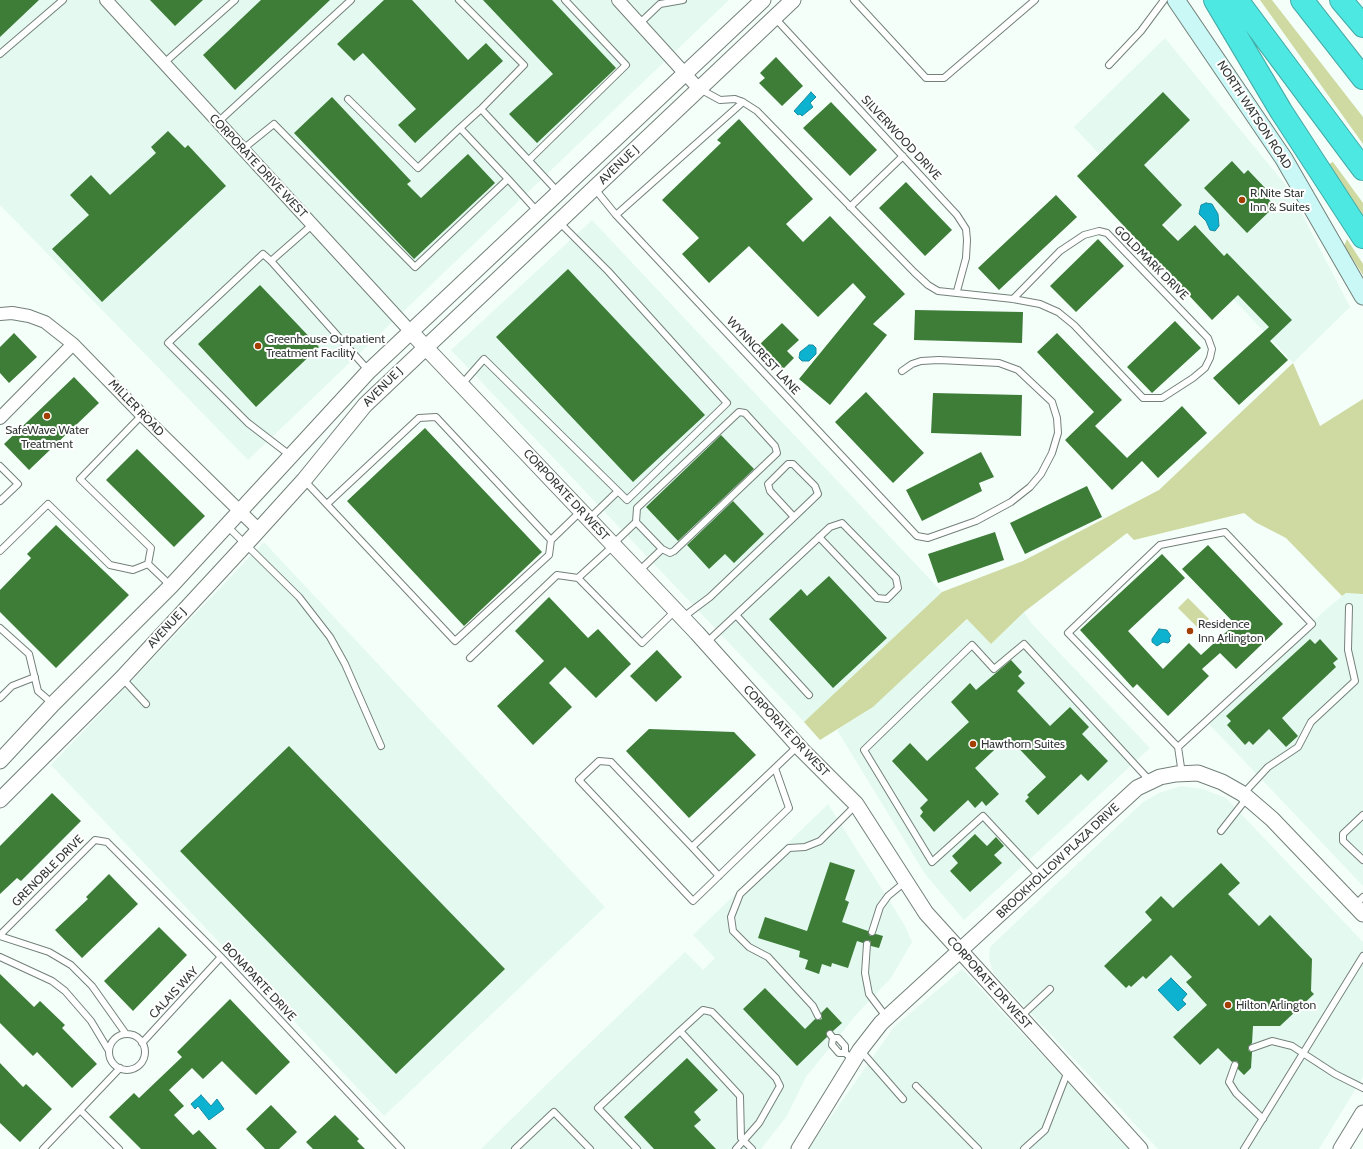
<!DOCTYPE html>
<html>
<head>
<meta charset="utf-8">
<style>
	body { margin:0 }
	canvas { display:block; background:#f4fffa }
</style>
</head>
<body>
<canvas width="1363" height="1149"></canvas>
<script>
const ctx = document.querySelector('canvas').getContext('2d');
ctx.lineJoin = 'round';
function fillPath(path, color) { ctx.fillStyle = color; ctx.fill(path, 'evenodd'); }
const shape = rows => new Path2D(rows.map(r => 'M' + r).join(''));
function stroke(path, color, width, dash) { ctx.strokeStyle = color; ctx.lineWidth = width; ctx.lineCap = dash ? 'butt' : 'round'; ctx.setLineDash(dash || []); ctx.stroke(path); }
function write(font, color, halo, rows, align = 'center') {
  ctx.font = font + ' Cabin,sans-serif'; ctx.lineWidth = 4; ctx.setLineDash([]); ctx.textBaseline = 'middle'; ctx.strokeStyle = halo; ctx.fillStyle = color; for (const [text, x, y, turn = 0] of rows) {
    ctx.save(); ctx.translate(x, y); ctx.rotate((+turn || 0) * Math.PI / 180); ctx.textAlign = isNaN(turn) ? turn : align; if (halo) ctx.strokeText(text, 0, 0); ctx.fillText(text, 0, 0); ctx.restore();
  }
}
fillPath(shape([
	[0,0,729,0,248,460,0,205],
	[1165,38,1289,189,1350,307,1293,363,1074,127],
	[592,220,942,592,804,722,451,350],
	[264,542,605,907,384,1116,51,765],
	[1346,593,1363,594,1363,886,1207,722,1323,612],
	[1024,612,1032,624,1150,748,964,920,925,874,837,730,873,707,968,619,991,644],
	[1181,786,1203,789,1226,798,1363,942,1363,1077,1319,1149,1158,1149,994,974,989,959,990,947,1143,802,1159,793],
	[828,804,904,924,912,942,891,978,855,1016,806,1077,787,1116,761,1149,481,1149,547,1084,685,952,703,970,715,958,693,935],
	[962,969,1130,1149,808,1149,894,1027]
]), '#e4faf0');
fillPath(shape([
	[1260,0,1272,0,1363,117,1363,144],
	[1333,162,1363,203,1363,221,1327,165],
	[1347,239,1363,264,1363,275,1344,246],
	[1293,363,1320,426,1363,399,1363,594,1346,593,1342,596,1286,538,1255,522,1244,513,1134,540,1127,533,1024,612,991,644,967,619,873,707,820,740,804,722,942,592,1023,561,1159,490],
	[1188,598,1209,619,1199,629,1178,608]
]), '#cedaa1');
const water = shape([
	[811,92,816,97,810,103,813,107,802,116,800,114,798,115,794,111,811,92],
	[1206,203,1212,204,1218,214,1219,226,1215,231,1210,230,1206,221,1199,214,1201,205,1206,203],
	[809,345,813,345,816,348,816,354,809,361,802,361,799,358,800,352,809,345],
	[1159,629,1167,630,1171,636,1169,638,1170,641,1168,643,1163,642,1157,646,1152,642,1152,639,1159,629],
	[1171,978,1187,994,1182,1000,1186,1004,1178,1011,1158,990,1171,978],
	[201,1095,211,1106,217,1099,224,1109,209,1120,198,1106,195,1109,191,1104,201,1095]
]);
fillPath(water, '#0db2d0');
stroke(water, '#188da2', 1);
fillPath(shape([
	[0,0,39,0,0,37],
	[150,0,203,0,175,26],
	[261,0,330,0,235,90,203,55],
	[384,0,412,0,468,60,486,43,503,61,415,143,398,125,416,109,363,53,354,61,337,44],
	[483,0,552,0,616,68,537,143,509,114,553,74],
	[776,57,803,86,782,106,759,83,765,78,760,73],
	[1163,92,1190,120,1144,165,1182,205,1162,225,1178,241,1195,225,1224,256,1227,253,1292,320,1270,341,1288,360,1239,405,1213,378,1269,327,1238,295,1212,320,1077,176],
	[332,97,411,181,407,184,421,198,468,154,495,183,414,259,294,133],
	[831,102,877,150,850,176,803,128],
	[739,119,813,199,786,224,803,242,830,216,905,294,873,324,887,335,830,405,799,379,866,297,853,283,818,317,749,246,709,283,682,254,699,238,662,200,721,143,717,140],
	[168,131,185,148,188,145,226,186,102,302,52,249,89,215,70,195,91,175,110,195,156,153,151,147],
	[1232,161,1244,174,1248,170,1267,190,1263,193,1275,206,1247,233,1204,188],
	[906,182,952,230,925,256,879,208],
	[1056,195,1077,217,999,290,978,268],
	[1098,239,1124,266,1076,312,1050,286],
	[568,269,705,415,633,482,496,337],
	[260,285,319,347,256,407,198,344],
	[915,310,1023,312,1022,343,914,340],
	[1175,321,1201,348,1152,393,1127,367],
	[782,323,799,340,787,351,794,358,782,370,758,346],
	[14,333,37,357,9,383,0,373,0,347],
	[1057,333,1122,400,1095,426,1127,458,1182,406,1207,433,1158,478,1142,461,1112,490,1065,440,1094,412,1037,352],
	[74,377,99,403,29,470,4,444],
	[866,392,924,453,893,483,835,422],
	[933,393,1022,395,1021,436,931,433],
	[425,428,542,552,464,626,347,501],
	[721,435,754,469,678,541,646,507],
	[137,449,205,516,174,547,106,480],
	[981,452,994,477,979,483,982,491,922,521,906,490],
	[1087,486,1102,517,1025,554,1010,523],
	[733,501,764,534,734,563,725,554,709,569,687,545],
	[56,525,129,595,56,668,0,612,0,590,31,558,27,554],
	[995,532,1004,560,938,583,928,554],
	[1208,545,1283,624,1236,669,1220,653,1202,669,1209,676,1168,716,1137,684,1133,688,1080,630,1162,554,1185,578,1128,631,1163,669,1189,643,1201,655,1235,624,1182,569],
	[829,576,887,638,833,688,769,619,801,589,807,596],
	[549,597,588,638,598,629,631,664,596,698,565,667,549,683,572,707,533,745,497,706,544,661,515,631],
	[1310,639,1315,644,1320,639,1338,659,1333,663,1336,667,1282,718,1298,736,1286,747,1269,729,1253,745,1249,741,1245,745,1227,725,1231,721,1226,716],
	[657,650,682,677,656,702,630,676],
	[1011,660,1022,672,1018,676,1025,683,1017,691,1050,726,1070,707,1089,727,1082,734,1108,761,1088,781,1081,774,1038,815,1025,801,1029,797,1027,795,1046,777,1008,737,975,768,999,794,986,806,982,801,975,808,968,800,934,832,920,816,923,812,920,808,928,800,892,761,910,743,927,761,969,722,951,702,970,683,976,690],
	[649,729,734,732,756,755,689,818,626,751],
	[289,746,505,969,396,1074,180,851],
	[52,793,81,821,21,881,17,878,0,894,0,846],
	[975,834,987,846,996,837,1004,846,994,855,1002,863,970,892,950,871,958,863,952,856],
	[830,862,855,870,845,900,849,902,842,922,868,931,870,936,876,934,883,936,879,948,871,946,871,942,868,940,863,943,857,941,848,968,832,963,831,967,822,964,819,974,805,969,808,960,799,957,800,951,758,938,765,917,807,931],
	[1221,863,1240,883,1228,894,1259,926,1270,915,1312,959,1311,991,1314,994,1280,1026,1253,1026,1252,1043,1248,1048,1249,1051,1252,1052,1251,1068,1244,1075,1238,1069,1238,1062,1235,1061,1232,1062,1218,1048,1200,1065,1173,1037,1207,1005,1186,982,1192,977,1171,955,1146,979,1143,976,1131,987,1129,985,1126,988,1104,966,1152,920,1145,912,1161,896,1173,908],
	[109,874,138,904,82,958,55,930,88,899,86,897],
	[159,927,187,955,133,1011,104,981],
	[0,974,34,1007,40,1001,65,1025,62,1028,97,1064,72,1088,37,1052,33,1056,0,1023],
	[765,988,805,1029,815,1019,818,1020,822,1019,821,1013,827,1007,842,1023,833,1031,827,1031,827,1037,797,1066,743,1009],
	[230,999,290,1062,256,1095,222,1061,203,1079,192,1068,169,1090,184,1106,174,1115,193,1135,199,1130,217,1149,141,1149,109,1117,134,1093,139,1098,182,1057,177,1052],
	[687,1058,718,1090,694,1112,701,1120,694,1126,716,1149,654,1149,624,1117],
	[0,1063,23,1087,26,1084,52,1109,20,1142,0,1123],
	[271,1105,297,1132,279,1149,265,1149,246,1129],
	[335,1115,359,1139,357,1141,365,1149,313,1149,306,1142]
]), '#3d7d37');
const service = shape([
	[459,0,524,65,481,109,558,192],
	[854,0,926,78,944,78,1035,0],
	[775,18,957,215,966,229,967,240,966,258,957,291],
	[639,24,660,4,683,0],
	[0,54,63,0],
	[164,63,235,0],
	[1109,65,1141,31,1164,0],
	[700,89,720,100,735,99,743,102,757,111,914,272,928,285,938,291,1013,299,1040,304,1058,312,1074,325,1143,398,1162,398,1193,378,1205,368,1210,358,1212,349,1208,338,1107,233,1099,231,1084,235,1060,251,1013,299],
	[348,99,418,168,460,128,508,179],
	[218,122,351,0],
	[460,128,481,109],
	[243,149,274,124,415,267,508,179,537,211],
	[529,160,626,65,565,0],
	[595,189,616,215,917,536,928,538,976,521,1011,502,1030,487,1041,474,1052,453,1058,433,1057,418,1052,402,1018,370,999,363,939,360,921,361,912,364,902,371],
	[850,207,903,156],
	[616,215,743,102],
	[271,261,368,370],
	[462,384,484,359,627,500,727,403,608,271,559,222],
	[142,415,80,479,151,548,148,564],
	[291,456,248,423,168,343,263,254,271,261,312,225],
	[0,466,18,484,0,501],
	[304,480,455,641,549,555,551,540,581,511],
	[327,504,419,418,436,417,551,540],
	[589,519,617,492],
	[636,522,662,549],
	[227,526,299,597,330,637,345,664,381,746],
	[613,544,636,522,637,508,739,412,745,413,775,446,777,453,674,551,670,553,662,549,638,572],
	[0,551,48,504,110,565,133,570,148,564,171,586],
	[578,578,642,643,675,611],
	[736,615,809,695],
	[682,618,710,597,794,517,770,491,768,484,788,464,793,464,815,486,818,494,794,517],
	[0,628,29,654,38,691,53,704],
	[706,643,830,527,842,523,896,578,898,588,887,599,877,598,819,537],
	[470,658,557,575,578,578,613,546],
	[123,679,146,704],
	[0,698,12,686,35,677],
	[1178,747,1312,624,1225,532,1160,545,1068,633,1178,747,1182,774],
	[775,768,789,808,693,901,579,780,599,761,611,762,692,847,775,768,798,746],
	[1243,794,1268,767,1298,747,1311,722,1355,681,1348,650,1349,607],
	[1363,815,1343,834,1343,841,1363,860],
	[1221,831,1247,798],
	[692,847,719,876],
	[1040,877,983,816,932,862,864,750,972,645,994,669,1024,644,1151,782],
	[1355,905,1363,897],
	[872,932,880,907,888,896,905,882],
	[0,935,95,840,107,842,221,957,401,1149],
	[0,936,49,952,71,965,92,986,126,1034],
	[867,944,865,973,869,994,887,1018],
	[0,957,52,981,65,991,91,1021,109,1051],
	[818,1016,813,1006,768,957,749,947,733,931,731,917,740,894,789,848,805,847,820,841,856,805],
	[1020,1017,1050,989],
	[680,1031,703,1010,712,1012,776,1078,780,1086,759,1123,736,1149],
	[830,1034,833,1038,838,1038,845,1046,845,1053],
	'109 1052a18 18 0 1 1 36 0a18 18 0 1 1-36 0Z',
	[833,1038,832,1045,839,1053,845,1053,854,1060],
	[142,1043,221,957],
	[1252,1048,1272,1041,1292,1046,1335,1074,1363,1088],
	[861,1051,903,1099],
	[1235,1065,1229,1082,1236,1093,1263,1119],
	[916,1086,978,1149],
	[80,1110,119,1149],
	[43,1149,120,1068],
	[515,1149,554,1112,590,1149],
	[637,1149,598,1108,680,1031,740,1096,741,1138,752,1149],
	[1024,1149,1045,1130,1068,1071],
	[1244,1149,1363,956]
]);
const minor = shape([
	[106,0,411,332],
	[618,0,699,89],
	[0,314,12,313,29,316,45,322,73,344,142,415,258,529],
	[0,418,73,344]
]);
const tertiary = shape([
	[411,332,697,633,802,750,856,804,926,913,1140,1149],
	[0,761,53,704,171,586,369,371,763,0],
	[0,800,122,678,246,544,304,480,365,405,793,0],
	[799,1149,860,1050,881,1023,1137,788,1160,777,1176,774,1198,773,1222,782,1243,794,1272,819,1363,914],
	[1341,1149,1363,1113]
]);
const secondary = shape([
	[1176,0,1284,159,1363,296]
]);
const motorway = shape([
	[1215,0,1281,111,1363,237],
	[1237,0,1363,169],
	[1302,0,1363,78],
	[1341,0,1363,26]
]);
stroke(service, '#74807a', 8);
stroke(minor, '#74807a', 14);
stroke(tertiary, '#74807a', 17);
stroke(secondary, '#74807a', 19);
stroke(motorway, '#45aaa6', 24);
stroke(service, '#fff', 6);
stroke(minor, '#fff', 12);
stroke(tertiary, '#fff', 15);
stroke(secondary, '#caf8f6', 17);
stroke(motorway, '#4ee8e2', 22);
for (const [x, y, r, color] of [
	[1242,200,4,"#a13e00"],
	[258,346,4,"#a13e00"],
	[47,416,4,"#a13e00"],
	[1190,631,4,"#a13e00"],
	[973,744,4,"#a13e00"],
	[1228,1005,4,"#a13e00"]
]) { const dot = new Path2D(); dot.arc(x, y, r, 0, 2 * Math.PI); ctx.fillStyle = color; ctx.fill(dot); stroke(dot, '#fff', 1.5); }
write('12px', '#333836', '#fff', [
	["NORTH WATSON ROAD",1254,115,57],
	["SILVERWOOD DRIVE",901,138,47],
	["AVENUE J",619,165,-44],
	["CORPORATE DRIVE WEST",258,166,47],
	["GOLDMARK DRIVE",1151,263,45],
	["WYNNCREST LANE",763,356,47],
	["AVENUE J",383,387,-45],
	["MILLER ROAD",136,408,46],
	["CORPORATE DR WEST",566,495,47],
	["AVENUE J",167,628,-47],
	["CORPORATE DR WEST",786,731,47],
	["BROOKHOLLOW PLAZA DRIVE",1058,861,-43],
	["GRENOBLE DRIVE",48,871,-45],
	["BONAPARTE DRIVE",259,982,47],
	["CORPORATE DR WEST",989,983,48],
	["CALAIS WAY",174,993,-47]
]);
write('12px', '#333836', '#fff', [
	["R Nite Star",1250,193],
	["Inn & Suites",1250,207],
	["Greenhouse Outpatient",266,339],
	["Treatment Facility",266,353],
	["SafeWave Water",47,430,"center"],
	["Treatment",47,444,"center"],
	["Residence",1198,624],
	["Inn Arlington",1198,638],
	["Hawthorn Suites",981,744],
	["Hilton Arlington",1236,1005]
], 'left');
</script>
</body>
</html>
